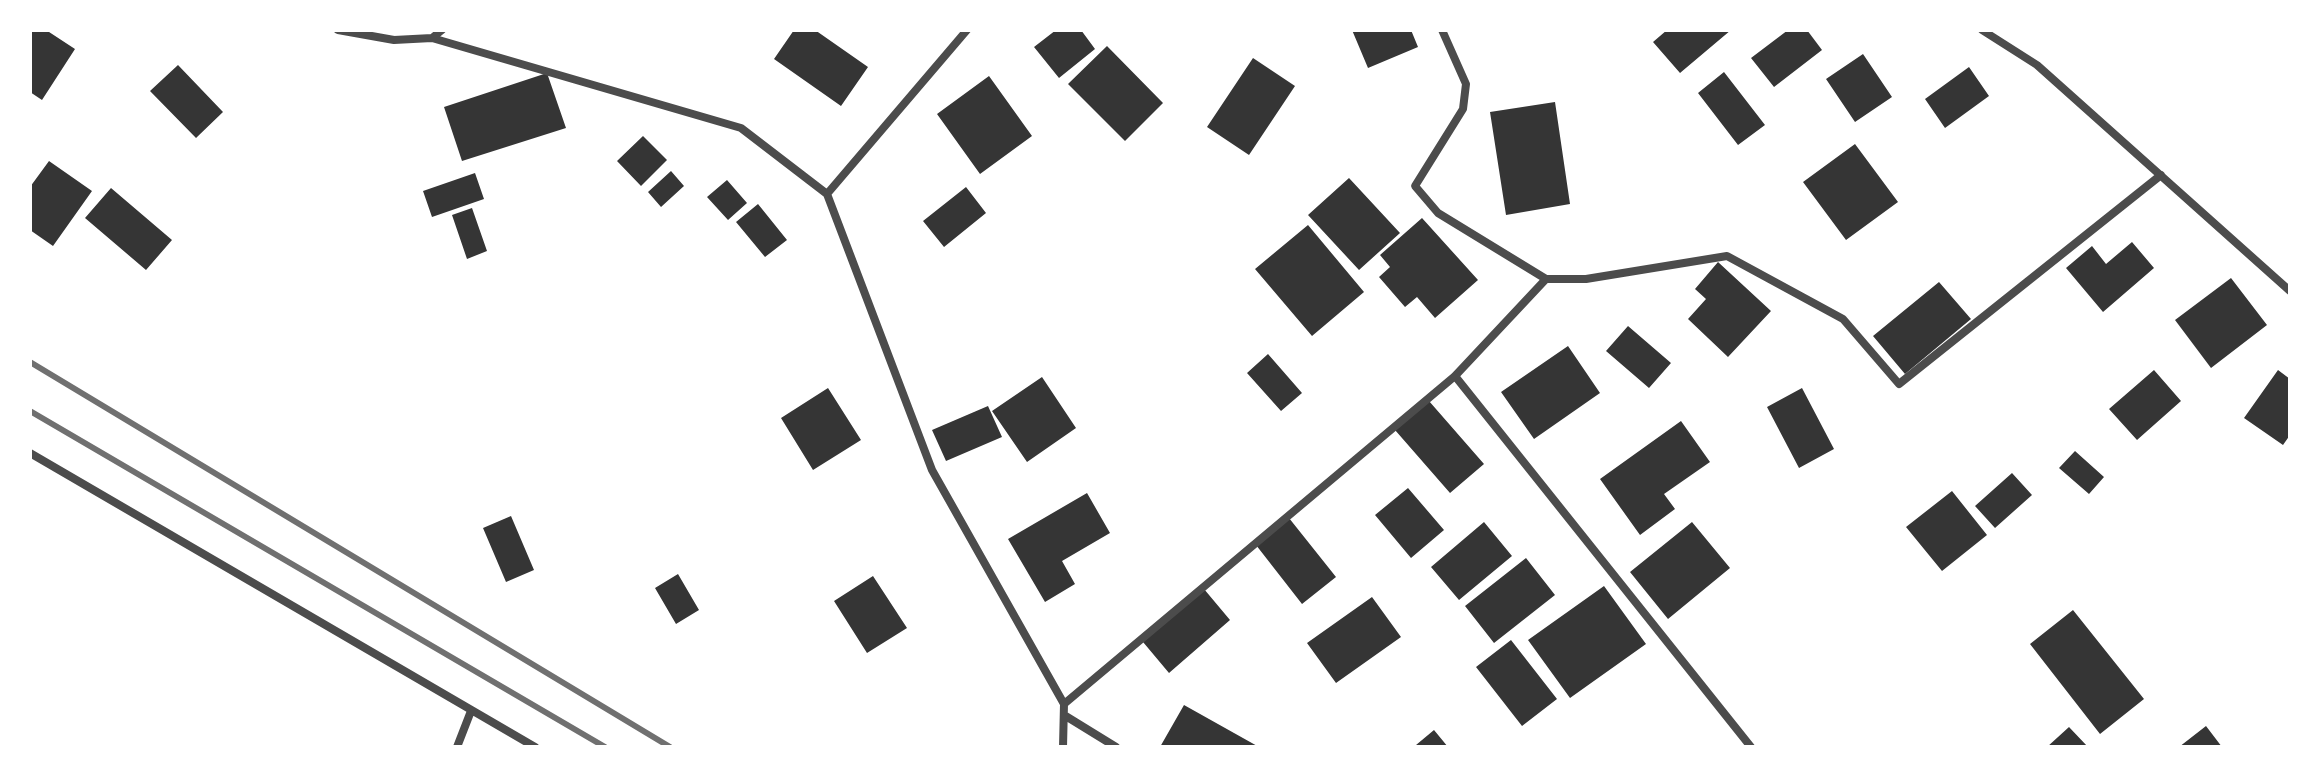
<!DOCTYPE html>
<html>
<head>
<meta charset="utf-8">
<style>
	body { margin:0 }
	#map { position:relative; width:2320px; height:777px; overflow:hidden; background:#fff; font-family:Quicksand,sans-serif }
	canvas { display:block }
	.frame { position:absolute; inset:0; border:32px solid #fff; pointer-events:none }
</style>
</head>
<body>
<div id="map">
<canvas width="2320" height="777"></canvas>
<div class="frame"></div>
</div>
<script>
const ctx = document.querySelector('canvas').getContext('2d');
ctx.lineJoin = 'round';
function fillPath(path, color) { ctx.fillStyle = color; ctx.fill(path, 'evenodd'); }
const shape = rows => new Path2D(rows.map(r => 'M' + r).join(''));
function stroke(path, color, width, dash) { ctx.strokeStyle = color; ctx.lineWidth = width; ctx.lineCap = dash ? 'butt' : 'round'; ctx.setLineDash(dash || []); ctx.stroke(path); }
fillPath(shape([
	[30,30,46,30,75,49,42,100,30,92],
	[794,30,815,30,868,67,841,106,774,59],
	[1056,30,1081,30,1095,49,1059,78,1034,47],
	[1352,30,1411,30,1418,47,1368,68],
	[1667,30,1731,30,1680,73,1653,42],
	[1788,30,1807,30,1822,50,1774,87,1751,58],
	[1107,46,1163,103,1125,141,1068,84],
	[1863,54,1892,97,1855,122,1826,79],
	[1253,58,1295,86,1249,155,1207,127],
	[178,65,223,112,196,138,150,91],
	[1969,67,1989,96,1945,128,1925,99],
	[1724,72,1765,125,1738,145,1698,93],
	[547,73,566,128,462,161,444,107],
	[989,76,1032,136,980,174,937,114],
	[1555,102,1570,204,1506,215,1490,112],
	[643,136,667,160,641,186,617,161],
	[1855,144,1898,202,1846,240,1803,182],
	[49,161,92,191,53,246,30,230,30,187],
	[671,171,684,186,661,207,648,192],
	[475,173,484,199,432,217,423,191],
	[1349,178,1400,233,1359,270,1308,215],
	[727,180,747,203,728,220,707,197],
	[966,187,986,213,944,247,923,221],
	[111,188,172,240,146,270,85,218],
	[758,204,787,240,765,257,736,222],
	[472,208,487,251,467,259,452,215],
	[1422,218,1478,280,1435,318,1417,297,1405,307,1379,277,1390,267,1380,255],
	[1308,225,1364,292,1312,336,1255,269],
	[2132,242,2154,268,2103,312,2066,268,2092,246,2106,264],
	[1718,262,1771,311,1728,357,1688,319,1706,299,1695,289],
	[2231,278,2267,325,2211,368,2175,320],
	[1939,282,1971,319,1905,374,1873,336],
	[1628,326,1671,363,1649,388,1606,351],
	[1568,346,1600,393,1534,439,1501,392],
	[1268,354,1302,393,1281,411,1247,373],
	[2154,370,2181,401,2137,440,2109,409],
	[2278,370,2290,379,2290,435,2283,445,2244,418],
	[1042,377,1076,428,1027,462,992,411],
	[828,388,861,440,813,470,781,418],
	[1802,388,1834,449,1799,468,1767,407],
	[1429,401,1484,464,1450,493,1395,430],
	[988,406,1002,437,946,461,932,430],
	[1681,421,1710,462,1664,494,1675,509,1640,535,1600,479],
	[2075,451,2104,477,2089,494,2059,468],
	[2012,473,2032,495,1995,528,1975,506],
	[1408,488,1444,530,1411,558,1375,515],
	[1952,491,1987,535,1942,571,1906,527],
	[1087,493,1110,533,1062,561,1075,584,1045,602,1008,539],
	[511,516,534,570,506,582,483,528],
	[1289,518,1336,577,1302,604,1256,545],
	[1484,522,1512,556,1459,600,1431,567],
	[1692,522,1730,568,1668,619,1630,572],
	[1526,558,1555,595,1494,643,1465,606],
	[678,574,699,610,676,624,655,588],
	[873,576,907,628,867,653,834,601],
	[1604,586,1646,644,1570,698,1528,640],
	[1204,589,1230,620,1169,673,1143,642],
	[1372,597,1401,637,1336,683,1307,643],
	[2073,610,2144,699,2100,734,2030,644],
	[1511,640,1557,699,1522,726,1476,667],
	[1184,705,1259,747,1160,747],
	[2206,726,2222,747,2179,747],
	[2069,727,2088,747,2047,747],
	[1434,730,1448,747,1418,747,1416,745]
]), '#353535');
stroke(shape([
	[338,30,394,40,432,38,741,128,827,194,967,30],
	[1982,30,2037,65,2290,291],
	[432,38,442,30],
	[827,194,932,470,1064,704],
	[1546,279,1586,279,1727,256,1843,319,1899,384,2161,175],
	[1455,376,1751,747],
	[30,453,535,747],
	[1064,715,1116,747],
	[457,747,471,711],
	[1063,747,1064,704,1455,376,1546,279,1438,213,1415,186,1463,109,1466,84,1442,30]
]), '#4c4c4c', 8);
stroke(shape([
	[30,362,670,747],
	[30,411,605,747]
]), '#707070', 6);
</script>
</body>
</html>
